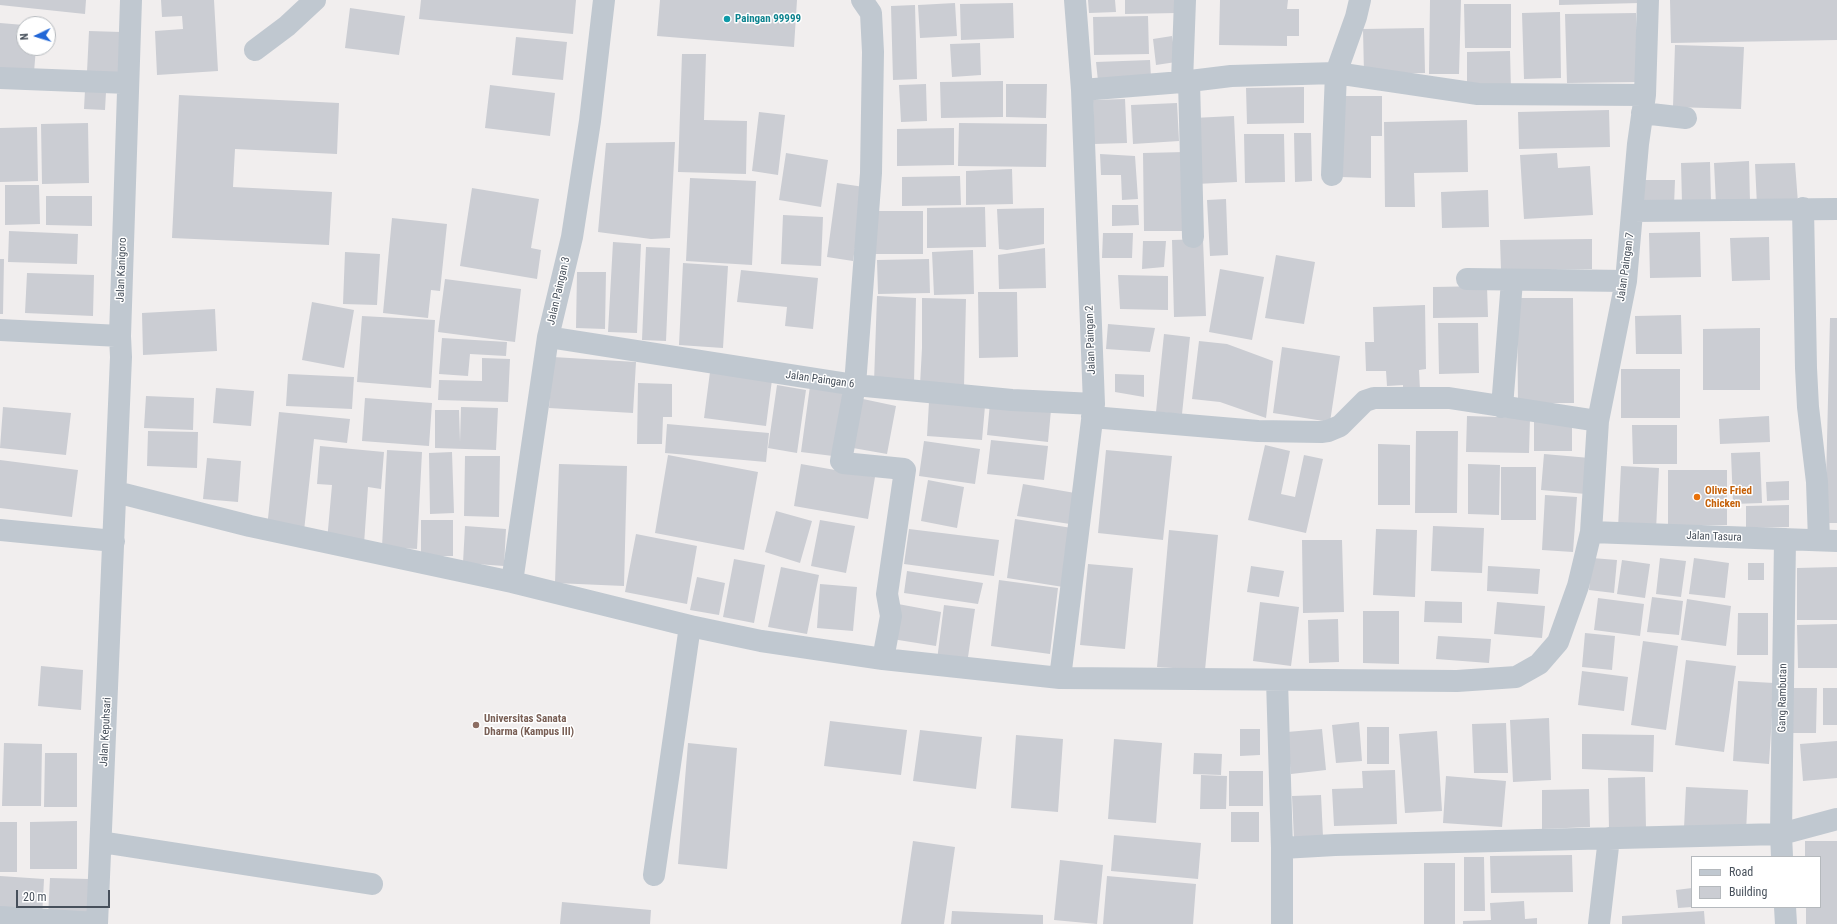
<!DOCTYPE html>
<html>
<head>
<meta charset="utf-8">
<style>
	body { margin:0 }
	#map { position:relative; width:1837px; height:924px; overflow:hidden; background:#f1eeee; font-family:"Roboto Condensed",sans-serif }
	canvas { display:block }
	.legend { position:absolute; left:1691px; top:856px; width:130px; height:52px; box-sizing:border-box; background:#fff; border:1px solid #b5b9bd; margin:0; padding:5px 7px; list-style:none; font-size:12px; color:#47505b }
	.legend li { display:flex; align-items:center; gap:8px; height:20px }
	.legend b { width:20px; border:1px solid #b5b9bd }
	.north { position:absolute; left:16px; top:16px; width:40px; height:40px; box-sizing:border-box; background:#fff; border:1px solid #b5b9bd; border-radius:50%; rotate:266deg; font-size:11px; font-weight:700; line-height:16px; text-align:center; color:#47505b }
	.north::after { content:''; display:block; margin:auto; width:14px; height:18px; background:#2267d7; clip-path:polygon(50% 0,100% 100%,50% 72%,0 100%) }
	.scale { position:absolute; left:16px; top:890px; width:94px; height:18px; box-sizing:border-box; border:2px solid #47505b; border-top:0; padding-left:5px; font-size:12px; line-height:14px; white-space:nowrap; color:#47505b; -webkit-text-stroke:3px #fff; paint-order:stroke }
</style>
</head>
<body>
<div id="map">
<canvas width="1837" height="924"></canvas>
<ul class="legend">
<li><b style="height:5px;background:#c0c8d0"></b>Road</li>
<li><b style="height:11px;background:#cbcdd3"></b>Building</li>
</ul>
<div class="north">N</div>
<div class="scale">20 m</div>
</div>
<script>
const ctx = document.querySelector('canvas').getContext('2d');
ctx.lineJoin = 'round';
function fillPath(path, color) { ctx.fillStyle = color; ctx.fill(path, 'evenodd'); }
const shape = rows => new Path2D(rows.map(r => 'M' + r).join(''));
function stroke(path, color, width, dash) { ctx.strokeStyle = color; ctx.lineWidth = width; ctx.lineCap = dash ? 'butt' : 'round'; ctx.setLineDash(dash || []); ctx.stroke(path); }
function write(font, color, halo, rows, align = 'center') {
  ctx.font = font + ' "Roboto Condensed",sans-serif'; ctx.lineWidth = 3; ctx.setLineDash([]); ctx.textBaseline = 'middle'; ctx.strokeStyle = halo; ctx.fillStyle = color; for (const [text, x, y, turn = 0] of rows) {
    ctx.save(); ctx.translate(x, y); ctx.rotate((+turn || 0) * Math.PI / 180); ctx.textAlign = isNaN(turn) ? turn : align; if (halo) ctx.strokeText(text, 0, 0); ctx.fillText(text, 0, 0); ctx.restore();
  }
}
fillPath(shape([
	[0,0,86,0,85,14,0,5],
	[161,0,214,0,218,71,157,75,155,31,183,29,182,16,162,17],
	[421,0,576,0,573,34,419,19],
	[660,0,797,0,794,47,657,36],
	[1088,0,1115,0,1116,12,1089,13],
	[1125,0,1176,0,1177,13,1125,14],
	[1220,0,1288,0,1287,9,1299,9,1299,36,1287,36,1287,46,1219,45],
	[1430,0,1461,0,1459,74,1429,74],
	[1559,0,1640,0,1640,3,1559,5],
	[1670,0,1837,0,1837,40,1671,43],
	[955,3,957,36,920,38,918,5],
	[1013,3,1014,38,961,40,960,4],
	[1464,4,1511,4,1511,48,1465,48],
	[915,5,917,79,893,80,891,6],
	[350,8,405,16,399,55,345,48],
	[1560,12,1561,78,1524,79,1522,13],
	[1636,13,1638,82,1567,83,1565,14],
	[1148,16,1149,54,1094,55,1093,17],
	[0,23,24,25,24,48,36,48,34,72,0,70],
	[1424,28,1425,73,1364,74,1363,29],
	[89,31,121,32,120,73,87,72],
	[1172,36,1176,62,1156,65,1153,39],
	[516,37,567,42,563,80,512,75],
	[980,43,981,75,952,77,950,44],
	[1675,45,1744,47,1741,109,1673,107],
	[1510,51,1511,90,1467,91,1467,52],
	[682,54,706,54,704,120,747,121,746,174,678,172],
	[1150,60,1151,78,1098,81,1096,62],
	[1003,81,1003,117,941,118,940,82],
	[926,84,927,121,901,122,899,85],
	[1006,84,1047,84,1046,118,1006,117],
	[490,85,555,93,550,136,485,128],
	[1304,87,1304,123,1247,124,1246,88],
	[85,90,106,92,105,110,84,109],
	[179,95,339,103,337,154,235,149,233,187,332,192,329,245,172,238],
	[1342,96,1382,96,1382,136,1371,136,1371,178,1341,177],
	[1125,99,1127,143,1094,144,1093,100],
	[1177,103,1179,141,1133,144,1131,105],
	[1609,110,1610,147,1519,149,1518,112],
	[759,112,785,115,778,175,752,171],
	[1234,116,1237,182,1196,184,1193,118],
	[1467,120,1468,172,1414,173,1415,207,1385,207,1384,122],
	[88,123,89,183,42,184,41,124],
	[959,123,1047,124,1046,167,958,166],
	[37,127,38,181,0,182,0,128],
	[954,128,954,165,897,166,897,129],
	[1294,133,1311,133,1312,181,1295,182],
	[1244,134,1284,134,1285,182,1245,183],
	[675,142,670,238,651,239,598,232,606,143],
	[1185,152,1187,231,1144,231,1143,153],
	[786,153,828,160,821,207,779,200],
	[1557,153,1558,168,1590,166,1593,215,1524,219,1520,155],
	[1100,154,1135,156,1138,199,1122,200,1121,175,1101,175],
	[1749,161,1750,202,1716,204,1714,163],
	[1710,162,1711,203,1682,203,1681,163],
	[1795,163,1798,203,1757,206,1755,164],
	[1012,169,1013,204,966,205,966,171],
	[960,176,961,205,902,206,902,177],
	[690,178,756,181,752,265,686,261],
	[1637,180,1675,180,1674,206,1636,205],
	[837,183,864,187,853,261,827,257],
	[5,185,39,185,40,224,5,225],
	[472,188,539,199,531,248,541,250,537,279,460,266],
	[1488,190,1489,227,1442,228,1441,192],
	[46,196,92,196,92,226,46,225],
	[1226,199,1228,255,1210,256,1207,200],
	[1112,205,1138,205,1139,225,1112,226],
	[985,207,986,247,927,248,927,208],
	[1044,208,1044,244,1007,250,999,249,997,209],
	[870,211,923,211,923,254,870,254],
	[783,215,823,217,821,266,781,264],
	[392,218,447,224,440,291,431,290,428,318,383,313],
	[9,231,78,234,77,264,8,262],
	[1700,232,1701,277,1650,278,1649,233],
	[1103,233,1133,233,1132,258,1102,258],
	[1769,237,1770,280,1732,281,1730,238],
	[1203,239,1206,316,1174,317,1172,240],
	[1592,239,1592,269,1501,270,1500,240],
	[1143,241,1166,241,1164,267,1142,269],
	[613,242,641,244,637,333,608,332],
	[646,247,670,248,666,341,642,340],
	[1045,248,1046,288,999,289,998,255],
	[973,250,974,294,934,295,932,252],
	[345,252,380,254,377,305,343,304],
	[1276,255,1315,262,1304,324,1265,318],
	[0,259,4,259,3,314,0,314],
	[929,259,930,293,878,294,877,260],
	[683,263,728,266,723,348,679,345],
	[1220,269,1264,277,1252,340,1209,332],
	[741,270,818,278,813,329,785,326,787,307,737,302],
	[577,272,606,272,605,329,576,328],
	[27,273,94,275,93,316,25,313],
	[1118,275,1168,276,1168,310,1120,309],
	[445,279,521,289,515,342,438,332],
	[1487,286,1488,317,1433,318,1433,287],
	[978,292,1017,292,1018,357,979,358],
	[877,296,916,298,914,383,874,382],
	[922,298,966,299,964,387,920,385,922,348],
	[1517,298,1573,298,1574,403,1518,403],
	[312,302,354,310,344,368,302,360],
	[1425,305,1426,369,1419,370,1420,390,1403,391,1403,385,1387,386,1386,371,1366,371,1365,342,1374,342,1373,307],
	[215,309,217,351,143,355,142,313],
	[1681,315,1682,354,1636,354,1635,316],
	[362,316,435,320,431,388,357,382],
	[1830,318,1837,318,1837,523,1825,523],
	[1438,323,1478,323,1479,373,1439,374],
	[1108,324,1155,328,1150,352,1106,349],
	[1760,328,1760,390,1703,390,1703,329],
	[1164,334,1190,337,1182,414,1156,412],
	[442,338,507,342,506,356,470,354,468,376,439,374],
	[1199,341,1227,344,1273,361,1266,418,1220,402,1192,399],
	[1282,347,1340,356,1330,422,1273,413],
	[553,357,636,362,633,413,549,408],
	[482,358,510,359,508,402,438,400,439,380,482,381],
	[1621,369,1680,369,1680,418,1621,418],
	[710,372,772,380,766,426,704,418],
	[288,374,354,377,352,409,286,406],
	[1115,374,1144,375,1144,397,1115,392],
	[638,383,672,384,672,417,663,417,662,444,637,444],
	[777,385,806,390,797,453,768,448],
	[810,386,850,391,841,457,801,452],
	[216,388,254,391,251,426,213,423],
	[146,396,194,398,193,430,144,428],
	[365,398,432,403,429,446,362,441],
	[863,399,896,406,887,454,853,448],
	[929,402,985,406,982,440,927,436],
	[990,403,1051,410,1048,442,987,435],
	[3,407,71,413,66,455,0,448],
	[461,407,498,408,496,450,435,448,435,410,459,410,460,442],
	[279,412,350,419,347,443,314,439,304,531,267,528],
	[1467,416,1530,418,1529,453,1466,452],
	[1769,416,1770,442,1720,444,1719,419],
	[1534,417,1572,417,1572,451,1534,451],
	[667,424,769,433,766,462,665,453],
	[1632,425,1677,425,1677,464,1633,464],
	[148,431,198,432,197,468,147,466],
	[1416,431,1458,431,1457,513,1415,513],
	[991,440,1048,446,1044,480,987,474],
	[924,441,980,449,975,484,919,476],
	[1378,444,1410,445,1410,505,1378,505],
	[1265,445,1290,451,1281,494,1295,497,1304,455,1323,459,1306,533,1248,520],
	[320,446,384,452,381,489,368,487,364,544,327,541,332,485,317,484],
	[387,450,422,452,417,549,382,547],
	[1106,450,1172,456,1163,540,1098,533],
	[452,452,454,513,430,514,429,453],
	[1760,452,1762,503,1733,504,1731,453],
	[1544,454,1590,458,1586,494,1541,490],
	[668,455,758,472,744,550,655,533],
	[465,456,500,456,499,517,464,516],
	[207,458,241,461,238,502,203,499],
	[0,460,78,470,72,517,0,508],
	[559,464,627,466,624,586,555,583],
	[801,464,875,477,868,519,794,506],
	[1468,464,1500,465,1499,515,1468,514],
	[1621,466,1659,468,1656,530,1618,528],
	[1501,467,1536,467,1536,520,1501,520],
	[1668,470,1727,470,1727,525,1668,525],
	[928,480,964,487,957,528,921,521],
	[1789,481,1789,500,1767,501,1766,482],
	[1023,484,1075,493,1070,524,1017,516],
	[1545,495,1577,497,1573,552,1542,550],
	[1789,505,1789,527,1746,528,1746,506],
	[776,511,812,521,800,563,765,552],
	[1015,519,1072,528,1063,587,1007,578],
	[421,520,453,520,453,556,421,556],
	[820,520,855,526,846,573,811,566],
	[465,526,506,529,504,566,463,563],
	[1433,526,1484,528,1482,573,1431,571],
	[909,529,999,540,994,576,904,564],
	[1376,529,1417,530,1415,597,1373,595],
	[1169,530,1218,535,1205,670,1157,667],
	[636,534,697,546,687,604,625,592],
	[1302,540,1342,540,1344,612,1303,613],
	[1592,558,1617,560,1614,593,1589,590],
	[1660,558,1686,561,1681,597,1656,594],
	[1694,558,1729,563,1725,598,1689,594],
	[734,559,765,565,754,623,723,617],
	[1622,560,1650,564,1645,598,1617,594],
	[1748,563,1764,563,1764,580,1748,580],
	[1088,564,1133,568,1125,649,1080,645],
	[1251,566,1284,571,1279,597,1247,592],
	[1488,566,1540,569,1538,594,1487,591],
	[781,567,819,575,807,634,768,627],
	[1837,567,1837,620,1797,620,1797,568],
	[907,571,983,583,978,604,904,593],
	[697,577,725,583,719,615,690,610],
	[999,580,1058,588,1050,654,991,646],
	[820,584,857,587,853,631,817,628],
	[1652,597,1683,601,1679,635,1647,632],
	[1598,598,1644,604,1640,636,1594,630],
	[1687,599,1731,606,1726,646,1681,640],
	[1425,601,1462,602,1462,623,1424,622],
	[1260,602,1299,607,1291,666,1253,661],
	[1497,602,1545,606,1542,638,1494,634],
	[898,604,941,612,936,646,892,639],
	[944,605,975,609,967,664,937,660],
	[1363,611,1399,611,1399,664,1363,663],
	[1738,613,1768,613,1768,655,1737,655],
	[1338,619,1339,662,1309,663,1308,620],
	[1837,624,1837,668,1798,668,1797,625],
	[1585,633,1615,636,1612,670,1582,667],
	[1438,636,1491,639,1489,663,1436,659],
	[1643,641,1678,646,1666,730,1631,725],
	[1686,660,1736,666,1724,752,1675,745],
	[41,666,83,670,81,710,38,706],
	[1582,671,1628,677,1624,711,1578,705],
	[1738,681,1774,683,1769,764,1733,761],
	[1792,688,1817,688,1816,733,1791,733],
	[1823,688,1837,688,1837,725,1823,725],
	[1549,718,1551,780,1513,782,1510,720],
	[830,721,907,730,901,775,824,766],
	[1359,722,1362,761,1336,763,1332,725],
	[1506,723,1508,773,1474,773,1472,724],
	[1367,727,1389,727,1389,764,1367,764],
	[1240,729,1260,729,1260,755,1240,756],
	[1322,729,1326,770,1291,774,1287,732],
	[920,730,982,737,976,789,913,781],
	[1437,731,1442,811,1405,813,1399,734],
	[1582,734,1654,735,1653,772,1582,769],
	[1016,735,1063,739,1058,812,1011,808],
	[1114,739,1162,743,1156,823,1108,819],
	[1837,741,1837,778,1803,781,1800,744],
	[4,743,42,744,41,806,2,806],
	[688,743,737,748,727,869,678,864],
	[45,753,77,753,77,807,44,807],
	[1194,753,1222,754,1221,775,1193,774],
	[1395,770,1397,824,1334,826,1332,789,1363,788,1362,771],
	[1229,771,1263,771,1263,806,1229,806],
	[1201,775,1227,776,1226,809,1200,809],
	[1446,776,1506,781,1502,827,1443,823],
	[1645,777,1646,829,1609,829,1608,778],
	[1686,787,1748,790,1746,832,1684,828],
	[1589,789,1590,827,1542,829,1542,790],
	[1321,795,1323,837,1294,839,1292,796],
	[1231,812,1259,812,1259,842,1231,842],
	[77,821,77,869,30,869,30,822],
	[0,822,17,822,17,872,0,872],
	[1114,835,1201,843,1198,879,1111,871],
	[913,841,955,847,944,924,901,924],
	[1805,841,1837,841,1837,924,1806,924,1806,907,1820,907,1820,857,1805,857],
	[1572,855,1573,892,1491,893,1490,856],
	[1464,857,1484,857,1485,911,1464,911],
	[1060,860,1103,865,1097,924,1054,920],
	[1424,863,1455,863,1455,924,1424,924],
	[0,876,44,879,42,918,0,916],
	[1107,876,1196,884,1193,924,1103,924],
	[50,878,89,879,87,919,48,917],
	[1692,888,1692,907,1678,908,1676,890],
	[1524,901,1525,919,1537,918,1537,924,1463,924,1463,921,1491,920,1490,903],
	[562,902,651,910,650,924,560,924],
	[952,911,1043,915,1043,924,951,924],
	[1704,911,1705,924,1622,924,1622,916]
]), '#cbcdd3');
stroke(shape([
	[862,0,871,13,873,52,871,173,855,385,841,461,843,463,904,469,905,470,887,594,891,616,883,659],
	[255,50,287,26,315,0],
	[0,78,128,83],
	[1189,81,1193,237],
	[1182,82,1185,0],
	[1082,90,1182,82,1231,76,1336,73,1478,94,1645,95],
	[1642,113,1686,118],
	[1332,175,1336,73,1356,17,1360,0],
	[1803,208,1806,368,1808,407,1817,482,1819,540],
	[1633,211,1837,209],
	[1467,279,1626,281],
	[0,330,120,336],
	[548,337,855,385,1012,400,1094,404],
	[1502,407,1512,281],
	[1092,417,1258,431,1321,432,1328,431,1340,426,1365,401,1374,398,1449,398,1598,421],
	[116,492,250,526,512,582,690,626,761,641,883,659,1060,678,1457,681,1516,677,1539,664,1558,642,1578,586,1591,532,1598,421,1626,281,1638,144,1645,95,1648,0],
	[0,530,114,541],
	[1591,532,1837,541],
	[512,582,548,337,572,237,590,121,604,0],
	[1060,678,1094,404,1082,90,1075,0],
	[1277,680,1282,848,1282,924],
	[101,842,372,884],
	[1282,848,1335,845,1781,834,1837,819],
	[1782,857,1781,834,1785,539],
	[654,875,690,626],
	[1785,907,1786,924],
	[0,917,97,923],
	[97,924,121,357,120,336,131,0],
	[1599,924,1609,838]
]), '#c0c8d0', 22);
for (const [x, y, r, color] of [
	[727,19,4,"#0f9aa8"],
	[1697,497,4,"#e8710a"],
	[476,725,4,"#8d6e63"]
]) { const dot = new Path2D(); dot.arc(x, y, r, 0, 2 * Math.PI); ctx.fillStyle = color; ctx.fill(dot); stroke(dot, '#fff', 1.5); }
write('bold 11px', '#0d838f', '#fff', [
	["Paingan 99999",735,19]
], 'left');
write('11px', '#47505b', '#fff', [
	["Jalan Paingan 7",1626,267,-82],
	["Jalan Kanigoro",122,270,-88],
	["Jalan Paingan 3",559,291,-77],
	["Jalan Paingan 2",1091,340,-92],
	["Jalan Paingan 6",820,380,8],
	["Jalan Tasura",1714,537,2],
	["Gang Rambutan",1783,698,-89],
	["Jalan Kepuhsari",106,732,-87]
]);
write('bold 11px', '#c56008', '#fff', [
	["Olive Fried",1705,491],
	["Chicken",1705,504]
], 'left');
write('bold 11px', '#785e54', '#fff', [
	["Universitas Sanata",484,719],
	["Dharma (Kampus III)",484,732]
], 'left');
</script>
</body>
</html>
